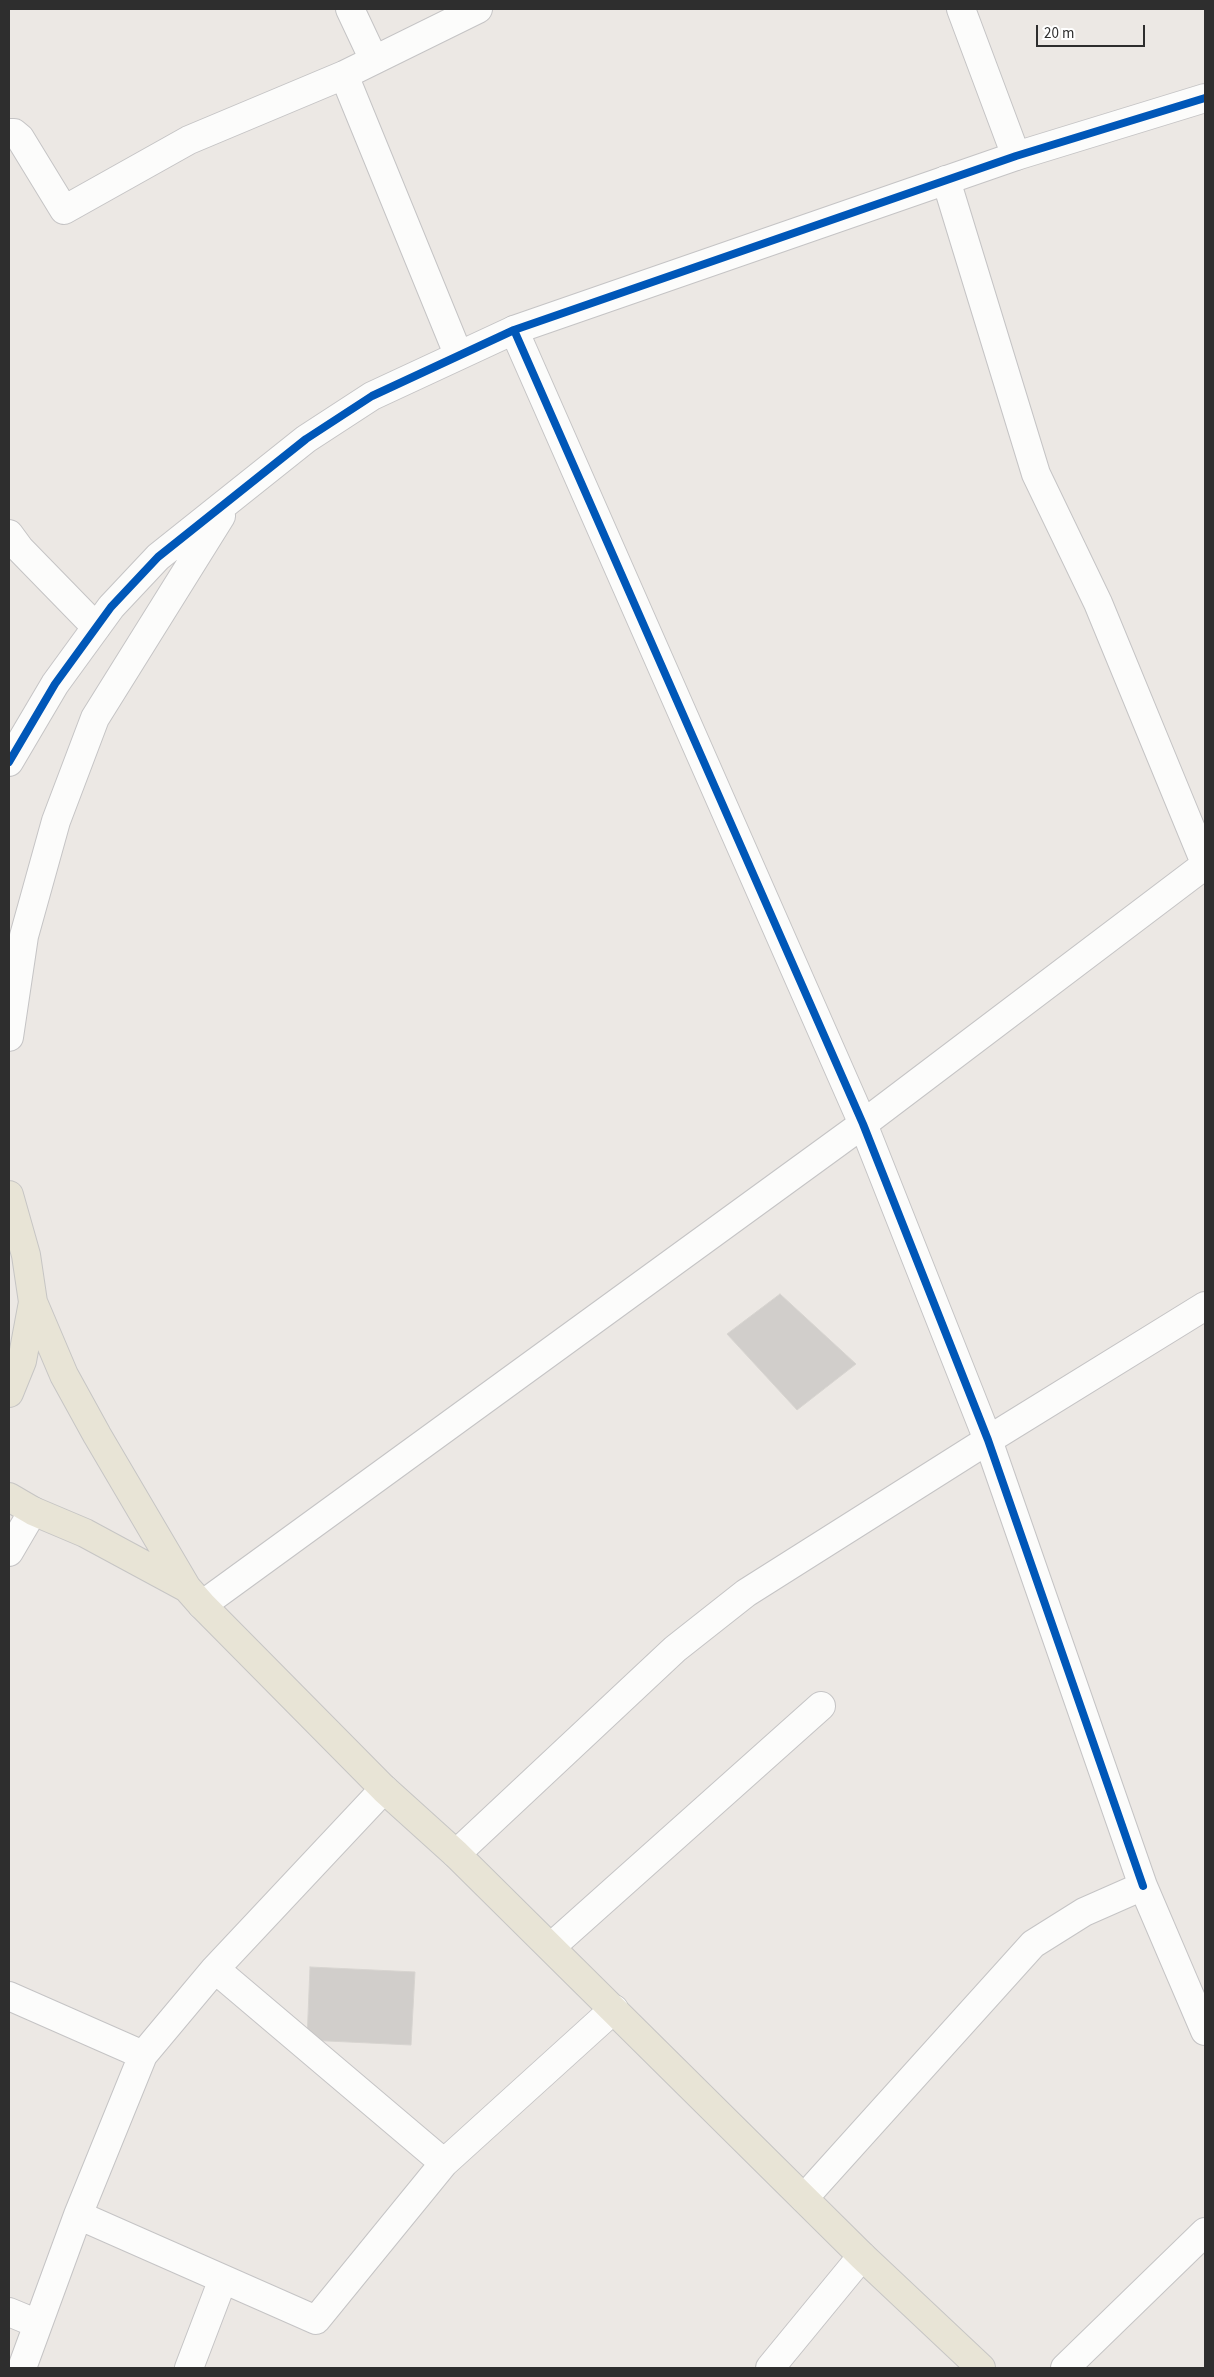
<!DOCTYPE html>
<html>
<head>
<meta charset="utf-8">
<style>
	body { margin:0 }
	#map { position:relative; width:1214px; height:2377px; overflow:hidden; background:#ece8e4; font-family:"Source Sans 3",sans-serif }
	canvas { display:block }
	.frame { position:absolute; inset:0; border:10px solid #2e2e2e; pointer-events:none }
	.scale { position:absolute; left:1036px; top:25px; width:109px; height:22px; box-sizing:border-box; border:2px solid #2e2e2e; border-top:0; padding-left:6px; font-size:15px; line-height:18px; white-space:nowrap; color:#2e2e2e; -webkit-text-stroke:4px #fff; paint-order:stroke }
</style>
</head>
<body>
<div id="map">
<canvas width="1214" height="2377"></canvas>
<div class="frame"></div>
<div class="scale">20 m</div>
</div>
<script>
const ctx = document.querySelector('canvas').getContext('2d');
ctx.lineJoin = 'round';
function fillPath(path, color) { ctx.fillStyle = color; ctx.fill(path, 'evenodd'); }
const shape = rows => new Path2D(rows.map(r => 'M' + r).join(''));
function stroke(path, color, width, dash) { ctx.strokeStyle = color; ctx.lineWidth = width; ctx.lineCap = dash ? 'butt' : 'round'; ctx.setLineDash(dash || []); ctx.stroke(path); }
const building = shape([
	[780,1294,856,1364,797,1410,727,1334,780,1294],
	[310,1967,415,1972,411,2045,307,2040,310,1967]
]);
fillPath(building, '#d1cecb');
stroke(building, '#d7d4d0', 1);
const street = shape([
	[350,9,374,60],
	[961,9,1016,156],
	[344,75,458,354],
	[9,133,14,133,20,138,64,210,189,140,344,75,478,9],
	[946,180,1036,474,1098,603,1205,863],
	[514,330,863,1124,988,1440,1143,1886],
	[9,534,20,549,96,627],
	[9,1552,33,1511],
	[202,1605,863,1124,1205,865],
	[456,1854,675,1649,746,1593,988,1440,1205,1306],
	[551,1947,821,1706],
	[215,1969,444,2163],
	[9,1996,143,2055],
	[804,2198,1033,1944,1084,1912,1143,1886,1205,2031],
	[78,2215,316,2320,444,2163,614,2009],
	[9,2312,38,2324],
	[22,2368,78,2215,143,2055,215,1969,384,1789],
	[189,2368,223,2279],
	[770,2368,862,2256],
	[1065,2368,1205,2232]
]);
const secondary = shape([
	[9,762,55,684,111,607,158,557,306,439,372,396,514,330,1016,156,1205,98],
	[9,1037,24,936,56,821,95,718,221,516]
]);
const primary = shape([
	[9,1195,26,1255,33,1302,22,1361,9,1393],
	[33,1302,64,1375,97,1435,187,1588,202,1605,384,1789,456,1854,862,2256,981,2368],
	[9,1497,33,1511,85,1533,185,1587]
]);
stroke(street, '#c5c4c5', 30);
stroke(secondary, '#c5c4c5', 30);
stroke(primary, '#c6c5c4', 30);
stroke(street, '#fcfcfb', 28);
stroke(secondary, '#fcfcfb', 28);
stroke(primary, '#e8e4d6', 28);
stroke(shape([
	[514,330,863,1124,988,1440,1143,1886],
	[9,762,55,684,111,607,158,557,306,439,372,396,514,330,1016,156,1205,98]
]), '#0057b8', 8);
</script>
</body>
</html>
